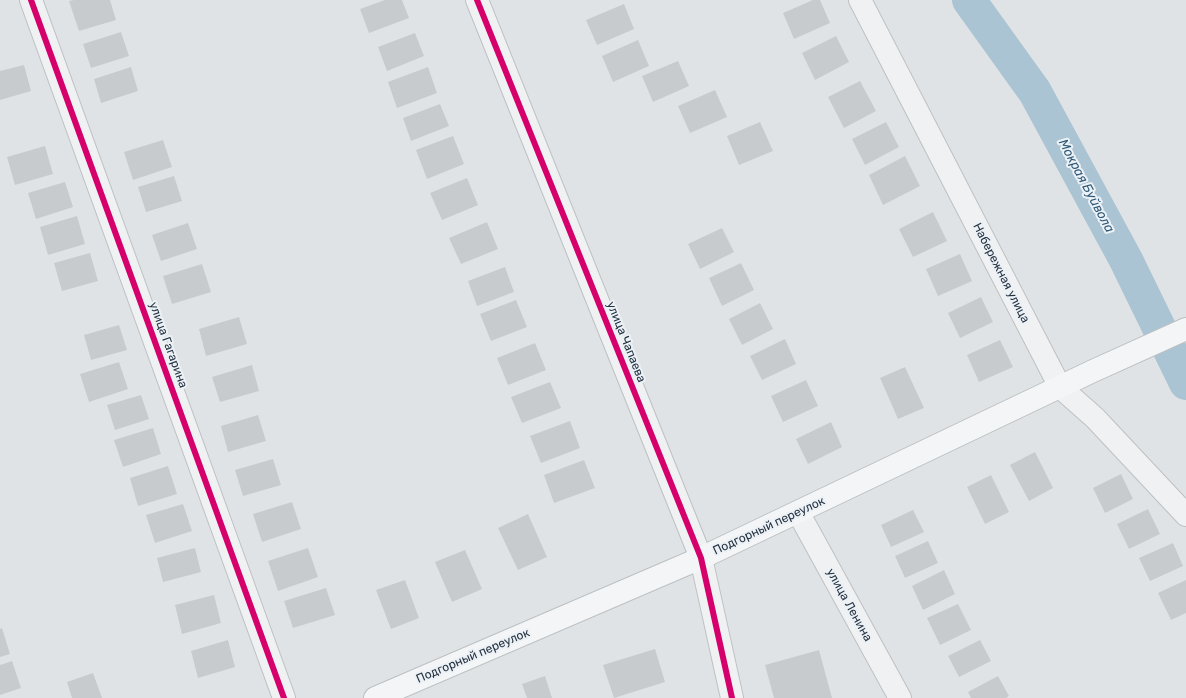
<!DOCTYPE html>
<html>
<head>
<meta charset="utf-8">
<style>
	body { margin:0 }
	canvas { display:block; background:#e0e3e5 }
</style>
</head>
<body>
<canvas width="1186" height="698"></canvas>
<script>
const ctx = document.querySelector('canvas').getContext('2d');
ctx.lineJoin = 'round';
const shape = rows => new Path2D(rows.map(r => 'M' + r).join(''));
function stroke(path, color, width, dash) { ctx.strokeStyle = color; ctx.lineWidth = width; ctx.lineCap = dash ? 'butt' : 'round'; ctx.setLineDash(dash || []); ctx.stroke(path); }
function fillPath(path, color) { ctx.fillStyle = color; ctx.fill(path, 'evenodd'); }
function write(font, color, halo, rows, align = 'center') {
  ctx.font = font + ' Rubik,sans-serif'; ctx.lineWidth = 4; ctx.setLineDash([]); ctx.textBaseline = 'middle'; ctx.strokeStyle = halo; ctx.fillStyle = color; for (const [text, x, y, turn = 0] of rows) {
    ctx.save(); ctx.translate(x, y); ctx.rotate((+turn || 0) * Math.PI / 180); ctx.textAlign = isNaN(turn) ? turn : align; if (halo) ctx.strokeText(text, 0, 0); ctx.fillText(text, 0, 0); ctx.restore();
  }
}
stroke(shape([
	[969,0,1035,92,1126,260,1186,383]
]), '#abc4d3', 34);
fillPath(shape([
	[74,0,110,0,116,20,79,31,69,1],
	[385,0,402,0,409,18,369,33,360,9],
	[813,0,820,0,830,23,794,39,783,13],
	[624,4,634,29,597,45,586,20],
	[121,32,129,56,91,68,83,44],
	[415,33,424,56,387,71,378,47],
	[836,36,849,62,815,80,802,53],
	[638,40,649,66,613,82,602,56],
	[678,61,689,86,653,102,642,76],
	[24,65,31,91,0,100,0,71],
	[131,67,138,91,101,103,94,79],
	[428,67,437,93,397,108,388,82],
	[860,81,876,111,844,128,828,97],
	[715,90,727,117,690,133,678,106],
	[440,104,449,126,411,141,403,118],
	[760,122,773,151,739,165,727,136],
	[886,122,899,147,865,165,852,139],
	[453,136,464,164,427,179,416,150],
	[163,140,172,167,133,180,124,152],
	[45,146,53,174,15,185,7,157],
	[905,156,920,186,883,205,869,175],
	[174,176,182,201,146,212,138,187],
	[467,178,478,205,442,220,430,193],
	[65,182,73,207,36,219,28,193],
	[933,212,947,241,913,257,899,229],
	[77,216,85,244,48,255,40,227],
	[487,222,498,249,461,264,449,238],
	[188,223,197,249,161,261,152,235],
	[722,228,734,252,700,269,688,244],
	[90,253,98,281,62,291,54,263],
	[960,254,972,281,938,296,926,269],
	[741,263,754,290,722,306,709,278],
	[202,264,211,292,172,304,163,276],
	[505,267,514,292,477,306,468,281],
	[981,297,993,322,960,338,948,313],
	[516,300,527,327,491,341,480,314],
	[760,303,773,329,742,345,729,319],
	[239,317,247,344,206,356,199,329],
	[119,325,127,350,91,360,84,335],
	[785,339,796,364,762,380,750,356],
	[1000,340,1013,367,979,382,967,355],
	[535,343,546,370,508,385,497,358],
	[119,362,128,389,89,402,80,374],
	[252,365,259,391,220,402,212,377],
	[905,367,924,408,898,419,880,378],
	[806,380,818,406,783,422,771,396],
	[550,382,561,408,522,423,511,397],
	[141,395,149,419,115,430,107,405],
	[258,415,266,441,228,452,221,426],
	[570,421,580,448,541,463,530,436],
	[831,422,842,447,808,464,796,439],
	[153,428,161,454,123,467,114,440],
	[1035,452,1053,488,1029,501,1010,465],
	[273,459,281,485,243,496,235,470],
	[584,460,595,488,554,503,544,475],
	[168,466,177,494,138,506,130,478],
	[1121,474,1133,499,1105,513,1093,488],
	[991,475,1009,512,985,524,967,487],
	[292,502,301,529,262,542,253,514],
	[183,504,192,531,155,543,146,515],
	[1148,509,1160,534,1129,549,1117,524],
	[913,510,924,532,891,547,881,525],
	[528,514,547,557,518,570,498,528],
	[928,541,938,563,905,578,895,556],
	[1173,543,1183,566,1150,581,1139,558],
	[195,548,201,572,163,582,157,558],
	[308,548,318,577,278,591,268,561],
	[465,550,482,589,452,602,435,562],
	[944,570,955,594,923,610,912,586],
	[405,580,419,618,391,629,376,590],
	[1186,580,1186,613,1171,620,1158,593],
	[326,588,335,615,293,628,284,601],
	[214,595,221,623,182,634,175,605],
	[958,604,971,630,940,645,927,618],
	[2,628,10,654,0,657,0,629],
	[228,640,235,667,198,678,191,651],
	[980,640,991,661,959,677,948,656],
	[655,649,665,682,614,698,603,665],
	[819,650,832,698,774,698,765,665],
	[12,661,21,688,0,695,0,665],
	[93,673,102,698,72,698,67,682],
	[545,676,552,698,527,698,522,684],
	[998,676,1009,696,1006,698,971,698,968,692]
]), '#c8cbcd');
const minor = shape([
	[31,0,284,698],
	[477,0,701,558,732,698],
	[860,0,1060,387,1095,418,1186,515],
	[798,512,900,698]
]);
const major = shape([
	[375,698,701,558,1093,371,1186,329]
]);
stroke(minor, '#bec1c3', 24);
stroke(major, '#bbc0c3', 24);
stroke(minor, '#eff1f2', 22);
stroke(major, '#f4f5f6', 22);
stroke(shape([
	[31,0,284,698],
	[477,0,701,558,732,698]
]), '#d6006c', 6);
write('12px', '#253240', '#ecf1f6', [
	["Набережная улица",1001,273,63],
	["улица Чапаева",626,342,68],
	["улица Гагарина",168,345,70],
	["Подгорный переулок",769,526,-25],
	["улица Ленина",849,605,61],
	["Подгорный переулок",473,656,-23]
]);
write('italic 13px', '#2c5777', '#ecf1f6', [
	["Мокрая Буйвола",1086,186,62]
]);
</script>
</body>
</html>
